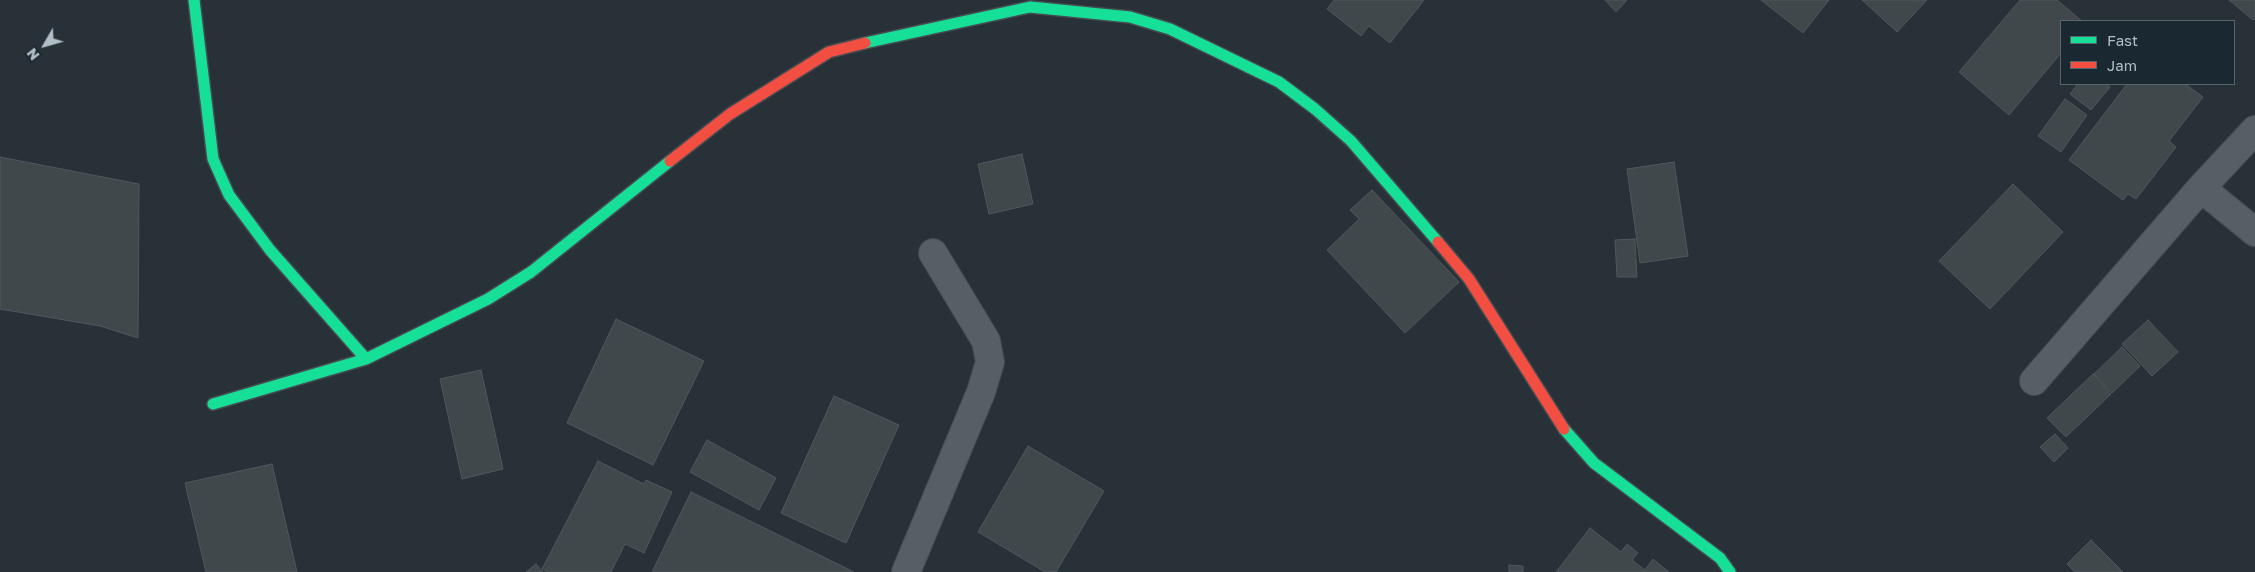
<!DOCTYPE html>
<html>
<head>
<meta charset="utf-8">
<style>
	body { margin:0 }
	#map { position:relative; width:2255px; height:572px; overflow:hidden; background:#273137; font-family:"Golos Text",sans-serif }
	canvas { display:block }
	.legend { position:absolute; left:2060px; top:20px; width:175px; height:65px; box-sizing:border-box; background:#1a2831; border:1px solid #56646d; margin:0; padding:6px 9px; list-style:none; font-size:15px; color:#b0bec8 }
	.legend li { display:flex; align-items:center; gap:10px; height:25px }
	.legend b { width:25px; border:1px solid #56646d }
	.north { position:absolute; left:20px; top:20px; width:50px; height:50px; -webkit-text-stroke:4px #1a2831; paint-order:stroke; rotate:232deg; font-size:14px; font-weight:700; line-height:20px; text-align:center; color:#b0bec8 }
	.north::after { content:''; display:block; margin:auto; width:18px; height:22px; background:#b0bec8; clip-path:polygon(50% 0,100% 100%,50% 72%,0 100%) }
</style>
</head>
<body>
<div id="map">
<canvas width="2255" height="572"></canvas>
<ul class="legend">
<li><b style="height:6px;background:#16e098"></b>Fast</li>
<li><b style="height:6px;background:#f24e42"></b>Jam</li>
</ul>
<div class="north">N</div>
</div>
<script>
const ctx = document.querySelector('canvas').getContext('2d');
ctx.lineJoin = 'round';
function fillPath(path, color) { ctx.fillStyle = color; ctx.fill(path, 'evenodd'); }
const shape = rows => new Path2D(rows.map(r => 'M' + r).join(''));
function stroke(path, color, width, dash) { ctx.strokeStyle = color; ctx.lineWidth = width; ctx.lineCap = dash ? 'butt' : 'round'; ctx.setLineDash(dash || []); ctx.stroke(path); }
const building = shape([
	[1334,0,1424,0,1390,43,1369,26,1361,36,1327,9,1334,0],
	[1605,0,1627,0,1616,12,1605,0],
	[1761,0,1829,0,1803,33,1761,0],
	[1862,0,1927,0,1897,32,1862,0],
	[2020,0,2057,0,2082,21,2061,21,2061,53,2009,115,1959,72,2020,0],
	[2229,0,2255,0,2255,18,2253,20,2229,0],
	[2078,84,2106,84,2110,87,2091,110,2070,94,2078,84],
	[2127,84,2185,84,2203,97,2169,141,2176,147,2136,199,2128,194,2123,200,2069,160,2127,84],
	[2065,99,2087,115,2061,152,2038,136,2065,99],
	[1022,154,1033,204,989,214,978,164,1022,154],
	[0,157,139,184,138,338,100,326,0,309,0,157],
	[1674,162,1688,256,1640,263,1627,169,1674,162],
	[2013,184,2063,232,1990,309,1939,261,2013,184],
	[1372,190,1459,282,1405,333,1327,250,1359,219,1350,210,1372,190],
	[1635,239,1637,277,1617,277,1615,240,1635,239],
	[616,319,704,361,653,465,567,423,616,319],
	[2148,320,2178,352,2152,376,2122,344,2148,320],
	[2122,347,2140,366,2112,393,2094,374,2122,347],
	[481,370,503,469,462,479,440,379,481,370],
	[2093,374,2111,394,2066,437,2047,418,2093,374],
	[834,396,899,425,846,543,781,513,834,396],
	[2055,434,2068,448,2054,462,2040,447,2055,434],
	[707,440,776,478,759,510,690,472,707,440],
	[1028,446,1104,491,1056,572,1045,572,978,532,1028,446],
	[598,461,644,484,646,480,672,492,644,553,625,544,611,572,548,572,542,569,598,461],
	[272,464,297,572,206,572,185,483,272,464],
	[691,492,854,572,652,572,691,492],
	[1590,528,1621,552,1627,544,1638,553,1632,560,1645,570,1653,559,1669,572,1556,572,1590,528],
	[2091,540,2123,572,2075,572,2067,564,2091,540],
	[536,564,543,572,526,572,536,564],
	[1509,565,1523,566,1523,572,1509,572,1509,565]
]);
fillPath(building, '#40484c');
stroke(building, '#4f585e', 1);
const street = shape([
	[2201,188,2255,232],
	[2034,381,2201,188,2255,130],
	[906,572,981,392,990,362,986,341,933,253]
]);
const fast = shape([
	[194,0,213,159,229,195,270,250,366,359],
	[865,43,1030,7,1130,17,1170,29,1279,82,1315,109,1351,141,1438,242],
	[213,404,366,359,488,299,531,272,670,161],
	[1564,429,1594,463,1720,558,1730,572]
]);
const jam = shape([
	[670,161,730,114,829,52,865,43],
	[1438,242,1469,279,1564,429]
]);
stroke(street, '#454c51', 30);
stroke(fast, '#454c51', 14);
stroke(jam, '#454c51', 14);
stroke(street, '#585f64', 28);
stroke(fast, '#16e098', 11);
stroke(jam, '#f24e42', 11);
</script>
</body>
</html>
